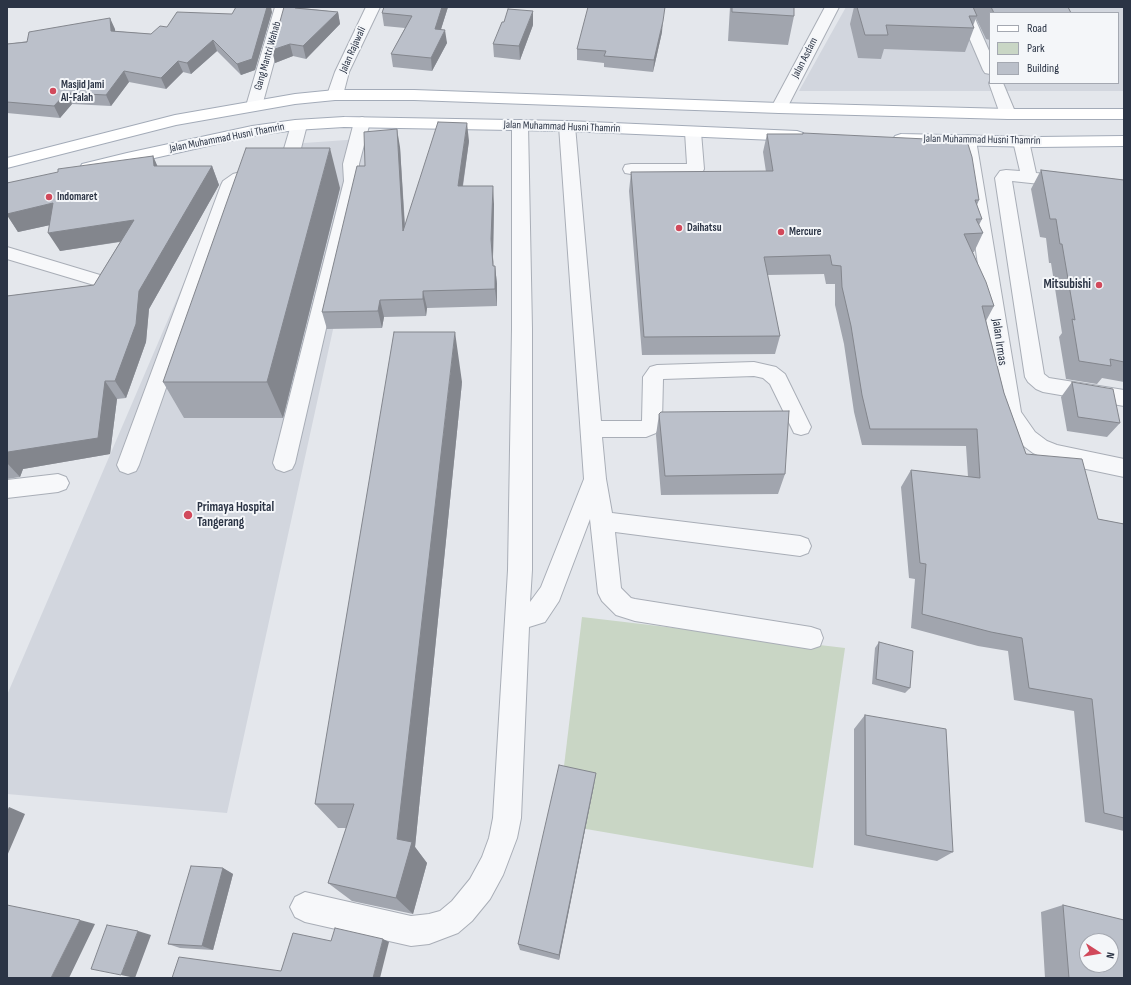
<!DOCTYPE html>
<html>
<head>
<meta charset="utf-8">
<style>
	body { margin:0 }
	#map { position:relative; width:1131px; height:985px; overflow:hidden; background:#e4e7ec; font-family:"Sofia Sans Condensed",sans-serif }
	canvas { display:block }
	.frame { position:absolute; inset:0; border:8px solid #2b3445; pointer-events:none }
	.legend { position:absolute; left:989px; top:12px; width:130px; height:72px; box-sizing:border-box; background:#f4f6f9; border:1px solid #a4a8b1; margin:0; padding:5px 7px; list-style:none; font-size:12px; color:#2b3445 }
	.legend li { display:flex; align-items:center; gap:8px; height:20px }
	.legend b { width:20px; border:1px solid #a4a8b1 }
	.north { position:absolute; left:1079px; top:933px; width:40px; height:40px; box-sizing:border-box; background:#f4f6f9; border:1px solid #a4a8b1; border-radius:50%; rotate:102deg; font-size:11px; font-weight:700; line-height:16px; text-align:center; color:#2b3445 }
	.north::after { content:''; display:block; margin:auto; width:14px; height:18px; background:#d1495b; clip-path:polygon(50% 0,100% 100%,50% 72%,0 100%) }
</style>
</head>
<body>
<div id="map">
<canvas width="1131" height="985"></canvas>
<div class="frame"></div>
<ul class="legend">
<li><b style="height:5px;background:#fff"></b>Road</li>
<li><b style="height:11px;background:#c9d6c5"></b>Park</li>
<li><b style="height:11px;background:#bbc0ca"></b>Building</li>
</ul>
<div class="north">N</div>
</div>
<script>
const ctx = document.querySelector('canvas').getContext('2d');
ctx.lineJoin = 'round';
function fillPath(path, color) { ctx.fillStyle = color; ctx.fill(path, 'evenodd'); }
const shape = rows => new Path2D(rows.map(r => 'M' + r).join(''));
function stroke(path, color, width, dash) { ctx.strokeStyle = color; ctx.lineWidth = width; ctx.lineCap = dash ? 'butt' : 'round'; ctx.setLineDash(dash || []); ctx.stroke(path); }
function write(font, color, halo, rows, align = 'center') {
  ctx.font = font + ' "Sofia Sans Condensed",sans-serif'; ctx.lineWidth = 4; ctx.setLineDash([]); ctx.textBaseline = 'middle'; ctx.strokeStyle = halo; ctx.fillStyle = color; for (const [text, x, y, turn = 0] of rows) {
    ctx.save(); ctx.translate(x, y); ctx.rotate((+turn || 0) * Math.PI / 180); ctx.textAlign = isNaN(turn) ? turn : align; if (halo) ctx.strokeText(text, 0, 0); ctx.fillText(text, 0, 0); ctx.restore();
  }
}
fillPath(shape([
	[846,7,1124,7,1124,91,799,91],
	[990,13,1118,13,1118,83,990,83],
	[375,138,227,813,7,794,7,695,230,175,304,143]
]), '#d2d6de');
fillPath(shape([
	[582,617,845,648,813,868,557,824]
]), '#c9d6c5');
const minor = shape([
	[275,7,289,7,262,106,259,109,254,111,249,109,246,106,275,7],
	[366,7,380,7,349,72,343,95,340,98,335,100,330,98,327,95,335,72,366,7],
	[825,7,839,7,787,108,784,111,779,113,774,111,771,108,825,7],
	[956,7,970,7,990,53,990,74,985,73,983,70,956,7],
	[990,81,990,83,1003,83,1016,114,1013,117,1008,119,1003,117,1000,114,989,83,990,81],
	[362,117,367,119,370,122,359,164,360,181,295,463,292,469,284,472,276,469,273,463,344,181,343,164,354,122,357,119,362,117],
	[299,120,305,122,307,125,298,160,296,163,289,170,245,182,236,188,139,465,136,471,128,474,120,471,117,465,221,185,223,181,233,174,277,162,281,159,291,125,293,122,299,120],
	[520,120,526,122,528,125,532,329,532,570,530,602,541,587,584,479,559,126,561,123,567,121,573,123,575,126,601,421,642,421,643,377,650,367,657,365,754,362,776,367,785,374,811,427,808,433,801,435,794,433,770,384,763,378,754,376,663,379,662,421,656,433,646,437,602,437,606,479,612,513,800,536,808,539,811,546,808,553,800,556,615,532,621,588,631,598,635,599,811,627,820,630,823,638,820,646,811,649,635,621,616,615,602,601,598,593,590,519,559,601,545,622,529,627,521,818,517,838,503,875,490,899,472,921,458,933,429,944,411,946,305,922,295,917,290,907,295,897,305,892,411,916,429,914,440,911,452,901,470,879,482,857,489,838,493,818,508,570,512,329,512,125,514,122,520,120],
	[693,127,699,129,701,132,704,169,702,173,696,174,631,174,625,173,623,169,625,165,631,164,687,164,685,132,687,129,693,127],
	[968,135,974,137,976,140,1021,412,1035,432,1047,441,1057,445,1124,459,1124,477,1053,462,1033,453,1021,444,1001,414,998,403,960,140,962,137,968,135],
	[1021,136,1027,138,1029,141,1036,173,1124,183,1124,193,1012,181,1044,374,1049,378,1124,390,1124,406,1043,392,1036,389,1028,382,1025,377,995,178,1000,171,1006,170,1020,171,1013,141,1015,138,1021,136],
	[7,247,110,278,113,282,110,286,104,288,7,259,7,247],
	[58,474,66,477,69,483,66,489,58,492,7,498,7,480,58,474]
]);
const major = shape([
	[335,90,414,90,779,103,1008,109,1124,109,1124,119,1008,119,779,113,414,100,335,100,295,104,176,125,7,168,7,158,175,115,295,94,335,90],
	[344,117,567,121,797,131,803,133,805,136,803,139,797,141,567,131,344,127,295,130,252,136,88,173,82,172,80,168,82,164,127,153,252,126,295,120,344,117],
	[901,134,1038,137,1124,136,1124,146,1038,147,901,144,895,142,893,139,895,136,901,134]
]);
stroke(minor, '#a9aeb7', 2);
stroke(major, '#a3abb8', 2);
fillPath(minor, '#f7f8fa');
fillPath(major, '#fff');
fillPath(shape([
	[284,7,301,7,302,8,338,12,340,24,306,59,293,56,275,63],
	[384,7,448,7,441,29,447,43,432,71,393,67,391,54,405,28,384,26,382,13],
	[730,7,794,7,794,16,788,45,728,41],
	[854,7,1068,7,1071,13,990,13,990,40,986,39,976,18,973,26,974,28,965,52,884,49,881,59,858,58,850,24],
	[272,12,255,70,241,75,217,51,191,74,183,72,166,89,129,82,111,106,72,104,60,118,7,113,7,44,115,29,115,31,151,34,167,27,232,14],
	[533,25,520,60,494,57,493,44],
	[662,32,653,72,604,67,604,63,577,60,577,49],
	[803,133,979,200,977,205,982,219,979,225,983,233,974,252,973,252,994,306,986,321,1004,393,1026,454,1098,519,1124,524,1124,831,1085,822,1074,711,1014,700,1008,651,978,646,911,628,915,579,909,578,901,487,911,470,968,477,966,446,862,445,854,412,844,344,835,305,835,284,826,284,824,274,767,275,780,336,775,354,642,355,629,191,631,172,766,172,763,152,767,134,803,134],
	[469,141,463,186,494,204,493,257,493,266,495,266,497,284,497,306,427,308,426,316,384,317,382,328,327,329,322,312,365,166,400,147,405,225],
	[153,156,157,166,212,166,219,185,149,309,146,342,126,398,117,399,110,454,23,469,20,477,7,479,7,296,94,285,120,242,60,251,50,225,18,232,7,215,7,183],
	[1041,170,1124,180,1124,382,1102,378,1097,384,1066,379,1059,337,1062,333,1051,263,1049,263,1046,238,1040,237,1031,189],
	[340,188,283,418,184,418,163,382],
	[462,382,415,847,427,863,413,914,352,901,328,883,346,828,338,828,315,804],
	[1072,382,1120,423,1107,437,1067,431,1061,397],
	[659,414,785,474,778,494,661,495,656,435],
	[879,642,910,688,905,693,872,684,875,648],
	[865,715,953,852,937,861,854,845,854,729],
	[594,785,559,960,520,950,518,944],
	[223,868,233,874,213,950,180,948,168,944],
	[1063,905,1124,978,1045,978,1041,912]
]), '#a1a5ae');
fillPath(shape([
	[267,7,271,7,272,12,255,70,241,75,237,64],
	[442,7,448,7,437,42,435,29],
	[533,11,533,25,520,60,519,46],
	[338,12,340,24,306,59,303,46],
	[110,18,115,29,116,42,111,31],
	[663,21,662,32,653,72,654,60],
	[445,30,447,43,432,71,431,58],
	[213,40,217,51,191,74,187,63],
	[290,44,293,56,275,63,272,50],
	[178,61,183,72,166,89,161,78],
	[124,71,129,82,111,106,106,95],
	[66,93,72,104,60,118,54,106],
	[467,123,469,141,460,204,458,186],
	[397,129,400,147,406,249,403,231],
	[330,148,340,188,283,418,267,382],
	[153,156,161,174,154,166],
	[212,166,219,185,149,309,146,342,126,398,115,381,139,291],
	[493,186,494,204,493,257,495,284,491,239],
	[53,203,64,222,18,232,7,215,7,214],
	[134,220,143,238,60,251,48,233],
	[495,266,497,284,497,306,495,289],
	[423,291,427,308,426,316,423,299],
	[380,300,384,317,382,328,378,311],
	[455,332,462,382,415,847,427,863,413,914,396,898,397,839],
	[105,381,117,399,110,454,23,469,20,477,7,463,7,454,8,452],
	[596,773,594,785,559,960,559,955],
	[9,807,25,814,7,856,7,811],
	[223,868,233,874,213,950,202,946],
	[80,920,95,924,69,978,51,978],
	[138,931,151,935,135,978,121,975],
	[383,939,389,942,380,978,373,978]
]), '#83868d');
const building = shape([
	[236,7,267,7,252,59,237,64,213,40,187,63,178,61,161,78,124,71,106,95,66,93,54,106,7,102,7,44,27,42,29,32,110,18,111,31,151,34,160,26,167,27,177,12,232,14,236,7],
	[284,7,296,7,295,8,338,12,303,46,290,44,272,50,284,7],
	[384,7,442,7,435,29,445,30,431,58,391,54,412,16,382,13,384,7],
	[588,7,665,7,663,21,654,60,604,56,606,51,577,49,588,7],
	[732,7,794,7,794,16,732,12,732,7],
	[857,7,973,7,977,16,969,16,974,28,886,25,888,35,865,35,857,7],
	[991,7,1068,7,1071,13,994,13,991,7],
	[508,9,533,11,519,46,493,44,502,22,504,22,508,9],
	[438,122,467,123,458,186,493,186,491,239,493,266,495,266,495,289,423,291,423,299,380,300,378,311,322,312,357,166,365,166,364,132,397,129,403,231,438,122],
	[803,133,967,141,972,157,979,200,975,200,982,219,976,219,983,233,964,234,986,282,994,306,982,306,1004,393,1026,454,1082,459,1098,519,1124,524,1124,818,1104,813,1092,699,1029,688,1022,638,991,632,922,614,926,564,920,563,911,470,980,478,977,429,870,429,862,395,851,326,842,287,841,266,832,265,830,255,764,257,780,336,644,337,631,172,773,171,767,134,803,134,803,133],
	[246,148,330,148,267,382,163,382,246,148],
	[153,156,154,166,212,166,139,291,136,324,115,381,105,381,98,438,8,452,7,454,7,296,94,285,134,220,48,233,53,203,7,214,7,183,58,172,58,169,153,156],
	[1041,170,1124,180,1124,362,1110,359,1111,366,1079,361,1072,319,1075,320,1062,244,1060,244,1056,219,1050,219,1041,170],
	[394,332,455,332,397,839,412,842,396,898,328,883,354,804,315,804,394,332],
	[1072,382,1113,389,1120,423,1078,417,1072,382],
	[789,411,785,474,665,476,659,414,661,412,789,411],
	[879,642,913,651,910,688,876,679,879,642],
	[865,715,946,729,953,852,866,835,865,715],
	[559,765,596,773,559,955,518,944,559,765],
	[191,866,223,868,202,946,168,944,191,866],
	[7,905,80,920,51,978,7,978,7,905],
	[1063,905,1124,920,1124,978,1069,978,1063,905],
	[1087,941,1111,941,1111,965,1087,965,1087,941],
	[107,925,138,931,121,975,91,969,107,925],
	[335,928,383,939,373,978,172,978,179,957,281,971,293,933,331,941,335,928]
]);
fillPath(building, '#bbc0ca');
stroke(building, '#83868d', 1);
for (const [x, y, r, color] of [
	[53,91,4,"#d1495b"],
	[49,197,4,"#d1495b"],
	[679,228,4,"#d1495b"],
	[781,232,4,"#d1495b"],
	[1099,285,4,"#d1495b"],
	[188,515,5,"#d1495b"]
]) { const dot = new Path2D(); dot.arc(x, y, r, 0, 2 * Math.PI); ctx.fillStyle = color; ctx.fill(dot); stroke(dot, '#f4f6f9', 1.5); }
write('11px', '#2b3445', '#f4f6f9', [
	["Jalan Rajawali",353,50,-66],
	["Gang Mantri Wahab",268,56,-74],
	["Jalan Asdam",805,58,-63],
	["Jalan Muhammad Husni Thamrin",562,127,2],
	["Jalan Muhammad Husni Thamrin",227,138,-11],
	["Jalan Muhammad Husni Thamrin",982,140,1]
]);
write('bold 11px', '#2b3445', '#f4f6f9', [
	["Masjid Jami",61,85],
	["Al-Falah",61,98],
	["Indomaret",57,197],
	["Daihatsu",687,228],
	["Mercure",789,232]
], 'left');
write('bold 13px', '#2b3445', '#f4f6f9', [
	["Mitsubishi",1091,285],
	["Primaya Hospital",197,508,"left"],
	["Tangerang",197,523,"left"]
], 'right');
write('13px', '#2b3445', '#f4f6f9', [
	["Jalan Irmas",999,342,82]
]);
</script>
</body>
</html>
